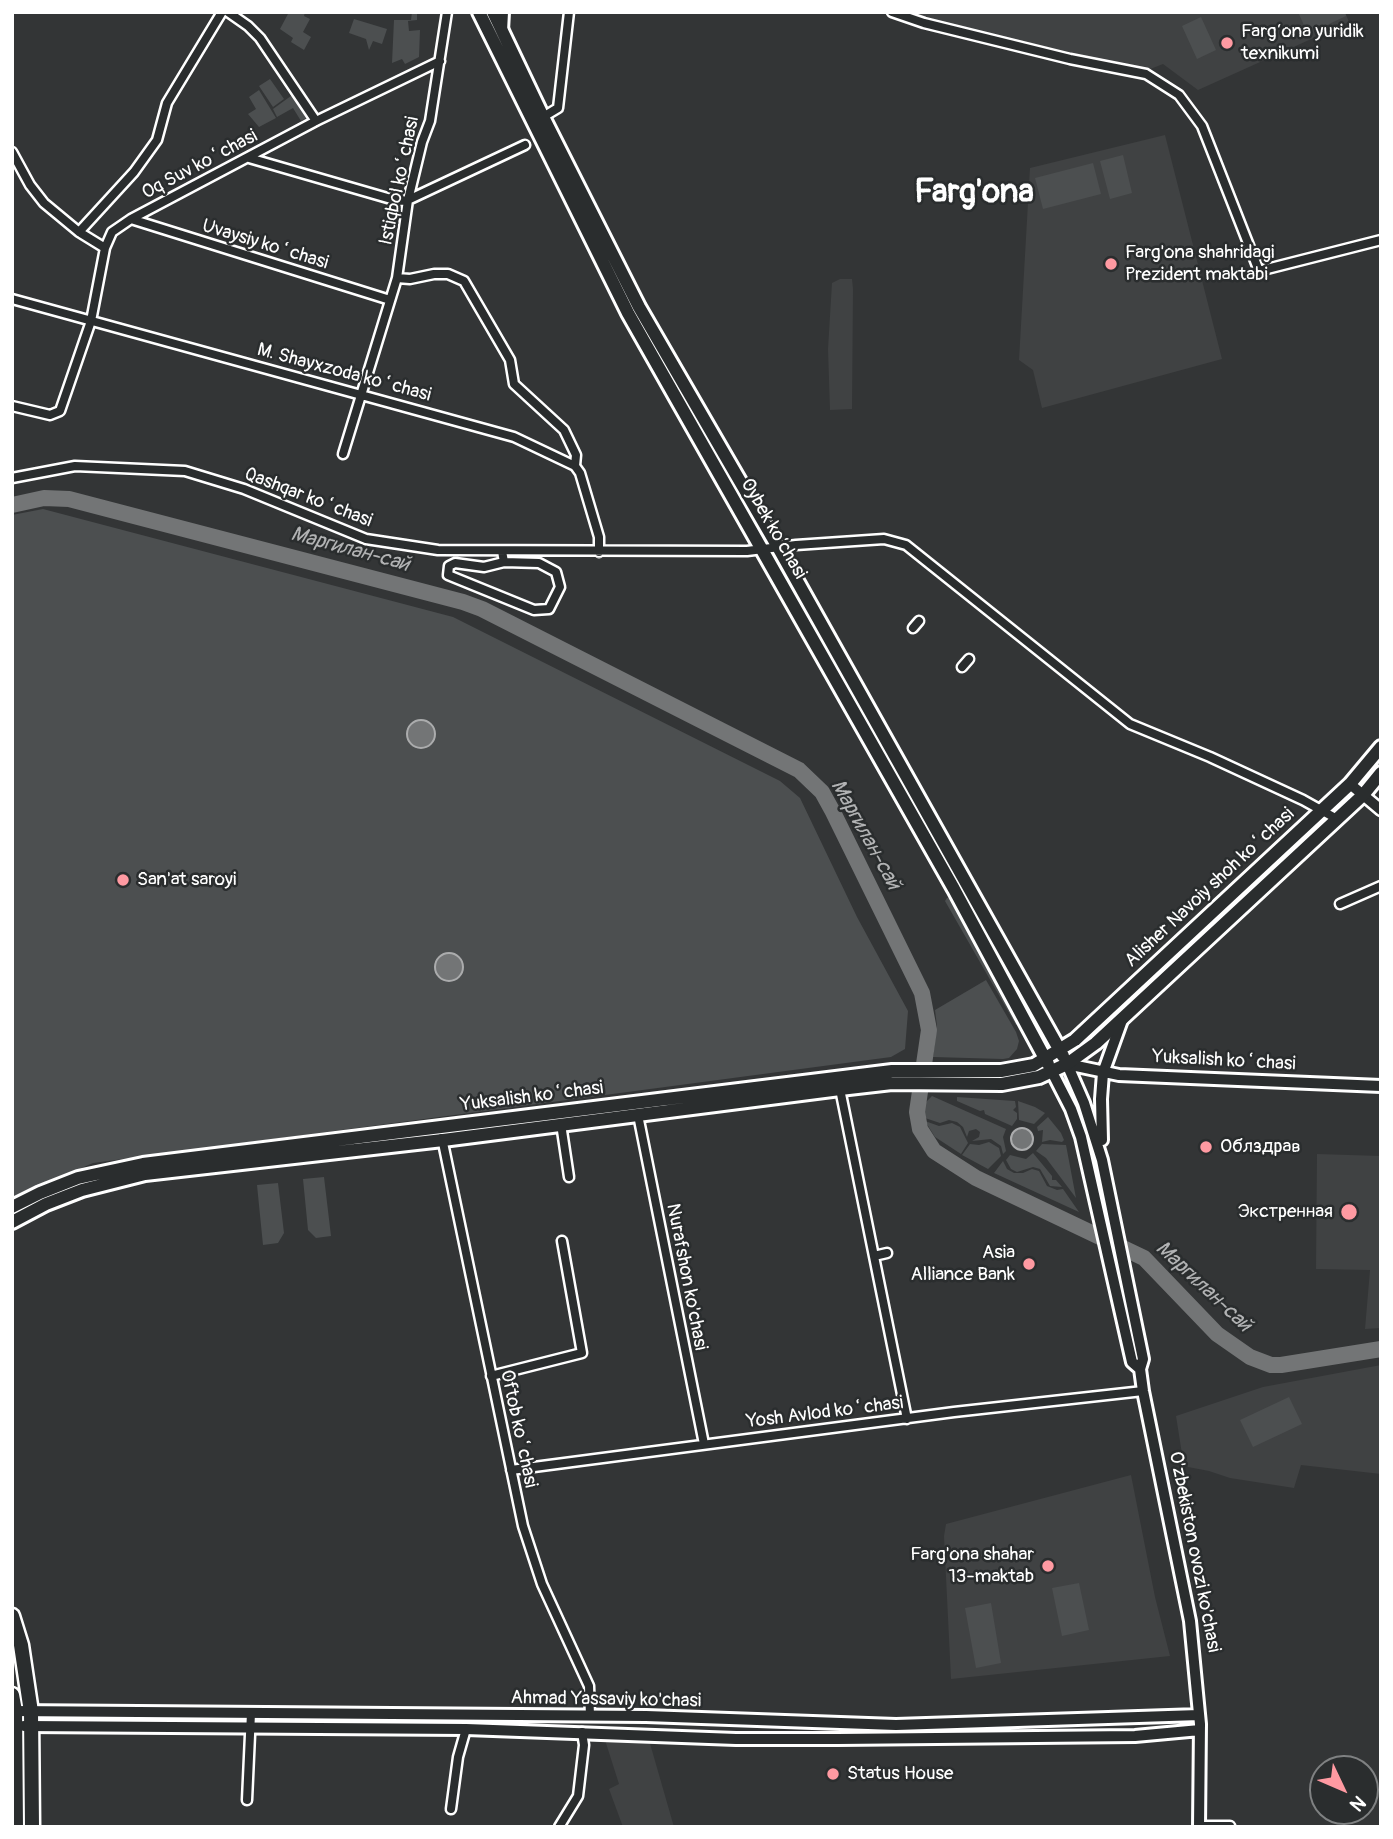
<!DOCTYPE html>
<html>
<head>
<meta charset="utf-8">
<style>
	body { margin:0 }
	#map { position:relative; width:1393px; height:1839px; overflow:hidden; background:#333536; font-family:Pangolin,sans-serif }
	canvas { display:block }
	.frame { position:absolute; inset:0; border:14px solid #fff; pointer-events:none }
	.north { position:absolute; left:1309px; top:1755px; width:70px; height:70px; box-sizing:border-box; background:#2a2d2e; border:2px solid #7f8182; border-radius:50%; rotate:134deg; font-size:19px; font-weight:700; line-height:28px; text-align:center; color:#fff }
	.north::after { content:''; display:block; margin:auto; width:24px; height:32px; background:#ff9aa2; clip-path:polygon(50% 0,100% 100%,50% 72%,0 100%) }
</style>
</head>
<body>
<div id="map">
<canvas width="1393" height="1839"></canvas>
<div class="frame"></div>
<div class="north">N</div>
</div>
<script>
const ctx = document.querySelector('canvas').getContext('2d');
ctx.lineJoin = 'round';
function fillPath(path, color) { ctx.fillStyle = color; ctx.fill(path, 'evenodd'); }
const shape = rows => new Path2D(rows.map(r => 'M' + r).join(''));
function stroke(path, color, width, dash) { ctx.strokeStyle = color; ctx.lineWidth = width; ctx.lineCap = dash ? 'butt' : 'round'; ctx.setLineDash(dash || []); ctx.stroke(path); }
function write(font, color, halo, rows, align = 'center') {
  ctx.font = font + ' Pangolin,sans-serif'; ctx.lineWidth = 5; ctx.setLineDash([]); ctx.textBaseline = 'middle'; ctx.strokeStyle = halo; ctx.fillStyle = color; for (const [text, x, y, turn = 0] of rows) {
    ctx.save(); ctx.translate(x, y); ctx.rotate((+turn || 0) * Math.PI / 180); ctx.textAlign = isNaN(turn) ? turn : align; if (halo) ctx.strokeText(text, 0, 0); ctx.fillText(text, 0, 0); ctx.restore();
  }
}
fillPath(shape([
	[908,12,1345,12,1349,22,1198,90,1163,64,1148,70,941,23],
	[1165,135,1222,359,1042,408,1033,370,1019,360,1030,168],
	[840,279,852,279,853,289,852,409,830,410,828,349,832,283],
	[1317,1154,1381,1156,1381,1328,1365,1329,1370,1270,1316,1269],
	[1381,1365,1381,1474,1301,1465,1294,1488,1230,1478,1209,1471,1188,1467,1182,1454,1176,1416,1263,1387],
	[1131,1475,1155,1597,1170,1656,951,1679,944,1536,946,1524],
	[605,1740,649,1740,674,1827,623,1827,609,1789,619,1784]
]), '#404243');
fillPath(shape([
	[289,12,305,12,304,16,310,19,303,32,311,37,304,50,291,42,293,38,280,29],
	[412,12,422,12,417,13,417,20,408,21,409,31,420,30,419,57,405,64,402,59,392,63,394,20,411,20],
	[1298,12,1345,12,1346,16,1308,34],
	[1201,17,1216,50,1197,59,1182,26],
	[354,19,387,29,382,44,373,41,369,50,366,39,349,33],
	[270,79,284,99,273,107,259,86],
	[259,90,276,118,259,127,248,114,256,109,249,97],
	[295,93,310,116,301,121,293,108,277,117,273,109],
	[1123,155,1132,193,1110,199,1100,161],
	[1093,163,1101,194,1043,209,1035,178],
	[43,509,453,617,780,781,800,798,857,917,908,1011,905,1049,891,1057,93,1163,12,1198,12,515],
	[947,898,950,898,1021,1022,1018,1024,1016,1025,945,901],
	[986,980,1016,1032,1019,1041,1017,1049,1009,1058,1003,1059,933,1057,937,1026,935,1010],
	[932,1096,1006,1129,1003,1137,1006,1151,1003,1154,1001,1146,991,1139,972,1141,979,1137,980,1132,976,1129,969,1131,967,1137,963,1127,957,1122,949,1120,940,1123,925,1118,925,1103],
	[957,1097,1015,1101,1016,1107,1013,1110,1017,1113,1017,1119,1012,1126,985,1114,984,1110,980,1111,957,1101],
	[1018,1101,1035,1107,1045,1113,1034,1124,1019,1120],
	[1048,1117,1061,1133,1064,1140,1062,1142,1050,1140,1042,1142,1043,1130,1038,1131,1037,1127],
	[925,1121,939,1126,952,1123,960,1127,968,1143,961,1154,935,1137],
	[989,1142,999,1148,1001,1156,988,1169,962,1155,970,1144,979,1145],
	[1042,1144,1066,1145,1076,1198,1046,1158,1036,1151],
	[1033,1153,1052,1176,1052,1180,1056,1180,1062,1187,1050,1186,1040,1169,1033,1167,1017,1172,1011,1169,1006,1160,1010,1155,1026,1159],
	[1003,1161,1007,1169,1014,1173,1023,1173,1032,1169,1039,1171,1047,1186,1057,1190,1063,1189,1079,1212,994,1173],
	[324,1177,331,1236,316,1238,308,1230,303,1179],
	[278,1183,284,1233,278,1243,263,1245,257,1185],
	[1289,1397,1302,1424,1253,1447,1240,1420],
	[1079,1583,1089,1630,1062,1636,1052,1588],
	[991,1603,1001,1663,976,1668,965,1608]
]), '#4c4f50');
const water = shape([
	'407 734a14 14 0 1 1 28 0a14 14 0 1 1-28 0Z',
	'435 967a14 14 0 1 1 28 0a14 14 0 1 1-28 0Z',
	'1011 1139a11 11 0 1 1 22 0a11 11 0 1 1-22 0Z'
]);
fillPath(water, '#737576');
stroke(water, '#abacad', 2);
stroke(shape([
	[12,505,44,498,69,499,463,602,482,609,799,770,822,792,833,812,922,993,929,1030,917,1112,920,1129,934,1151,976,1178,1144,1258,1217,1334,1250,1357,1271,1365,1281,1365,1381,1349]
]), '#737576', 16);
const minor = shape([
	[228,12,248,26,260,38,316,121],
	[892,12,924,23,1070,59,1146,74,1179,95,1202,126,1259,271,1381,240],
	[543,117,558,108,569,12],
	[12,152,30,185,44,203,79,232,105,248,112,232,131,219,316,121,440,61],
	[249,158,398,201,408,200,525,145],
	[131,219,390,300],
	[79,232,134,172,157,140,167,103,222,12],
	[397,278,410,279,434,274,448,274,464,281,510,360,514,384,564,430,576,455,575,466],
	[12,299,514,437,575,466,580,473,599,537,599,552],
	[12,406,50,415,60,411,91,321,105,248],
	[343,454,397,278,408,200,422,142,430,121,447,12],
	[12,478,75,466,185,471,244,489,366,539,438,550,747,551,796,545,884,539,906,545,1130,724,1210,757,1303,800,1337,819],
	[502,551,504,562,539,563,556,572,560,587,549,609,534,610,448,575,449,566,455,563,484,567,504,562],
	[913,628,919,621],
	[962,667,969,659],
	[1340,904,1381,886],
	[840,1089,907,1419],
	[638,1115,704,1444],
	[561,1124,569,1177],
	[442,1138,523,1526,542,1584,589,1686,590,1716],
	[874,1256,887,1253],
	[491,1376,582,1353,562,1241],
	[511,1470,954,1412,1143,1391],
	[247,1800,251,1713],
	[451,1809,458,1757,466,1729],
	[1199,1826,1230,1826],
	[559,1827,578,1796,584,1745,582,1732]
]);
const tertiary = shape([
	[1350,784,1381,810]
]);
const secondary = shape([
	[502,31,503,12],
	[1067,1064,1084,1103,1102,1160,1143,1359,1140,1369,1143,1391,1190,1621,1200,1724,1199,1827],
	[1067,1064,1119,1075,1381,1086],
	[1052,1072,1071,1109,1081,1137,1132,1362,1140,1369],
	[1102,1140,1101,1099,1103,1073,1122,1020],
	[12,1711,646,1716,896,1725,1199,1715],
	[24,1726,466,1729,736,1739,838,1739,1135,1736,1200,1730]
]);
const primary = shape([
	[479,12,628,313,954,889,1048,1064],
	[493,12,543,117,639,307,778,547,1063,1056],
	[12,1207,40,1193,78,1178,143,1164,892,1071,1001,1071,1034,1065,1075,1040,1350,784,1381,747],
	[12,1222,46,1204,82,1190,145,1174,443,1140,840,1089,892,1083,1002,1084,1039,1077,1067,1064,1096,1043,1363,795,1381,773]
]);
const trunk = shape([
	[12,1616,21,1645,31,1712,32,1827],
	[12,1695,15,1711,16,1827]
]);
stroke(minor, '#fff', 13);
stroke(tertiary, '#fff', 15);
stroke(secondary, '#fff', 16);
stroke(primary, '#fff', 18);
stroke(trunk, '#fff', 19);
stroke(minor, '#2a2d2e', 8);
stroke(tertiary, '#2a2d2e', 10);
stroke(secondary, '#2a2d2e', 10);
stroke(primary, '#2a2d2e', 12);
stroke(trunk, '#2a2d2e', 14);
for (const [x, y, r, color] of [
	[1227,43,7,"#ff9aa2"],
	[1111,264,7,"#ff9aa2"],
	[123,880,7,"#ff9aa2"],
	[1206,1147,7,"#ff9aa2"],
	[1349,1212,9,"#ff9aa2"],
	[1029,1264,7,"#ff9aa2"],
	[1048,1566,7,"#ff9aa2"],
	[833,1774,7,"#ff9aa2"]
]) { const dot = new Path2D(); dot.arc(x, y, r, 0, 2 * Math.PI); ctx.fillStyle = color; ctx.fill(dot); stroke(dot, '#2a2d2e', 2.5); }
write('19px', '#fff', '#2a2d2e', [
	["Farg‘ona yuridik",1241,32],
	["texnikumi",1241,54],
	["Farg'ona shahridagi",1125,253],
	["Prezident maktabi",1125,275],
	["San'at saroyi",137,880],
	["Облздрав",1220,1147],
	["Экстренная",1333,1212,"right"],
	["Asia",1015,1253,"right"],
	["Alliance Bank",1015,1275,"right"],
	["Farg'ona shahar",1034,1555,"right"],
	["13-maktab",1034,1577,"right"],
	["Status House",847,1774]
], 'left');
write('19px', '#fff', '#2a2d2e', [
	["Oq Suv koʻchasi",200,165,-28],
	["Istiqbol koʻchasi",400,181,-78],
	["Uvaysiy koʻchasi",265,245,17],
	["M. Shayxzoda koʻchasi",344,373,15],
	["Qashqar koʻchasi",308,498,21],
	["Oybek ko‘chasi",773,529,60],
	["Alisher Navoiy shoh koʻchasi",1210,888,-43],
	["Yuksalish koʻchasi",1224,1061,3],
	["Yuksalish koʻchasi",532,1097,-7],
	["Nurafshon ko'chasi",686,1277,79],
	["Yosh Avlod koʻchasi",825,1413,-7],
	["Oftob koʻchasi",518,1429,78],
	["O'zbekiston ovozi ko'chasi",1194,1552,79],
	["Ahmad Yassaviy ko'chasi",606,1700,1]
]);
write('italic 21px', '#b2b3b4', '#2a2d2e', [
	["Маргилан-сай",350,550,15],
	["Маргилан-сай",865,835,61],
	["Маргилан-сай",1203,1287,43]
]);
write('bold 33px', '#fff', '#2a2d2e', [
	["Farg'ona",974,194]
]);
</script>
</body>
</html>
